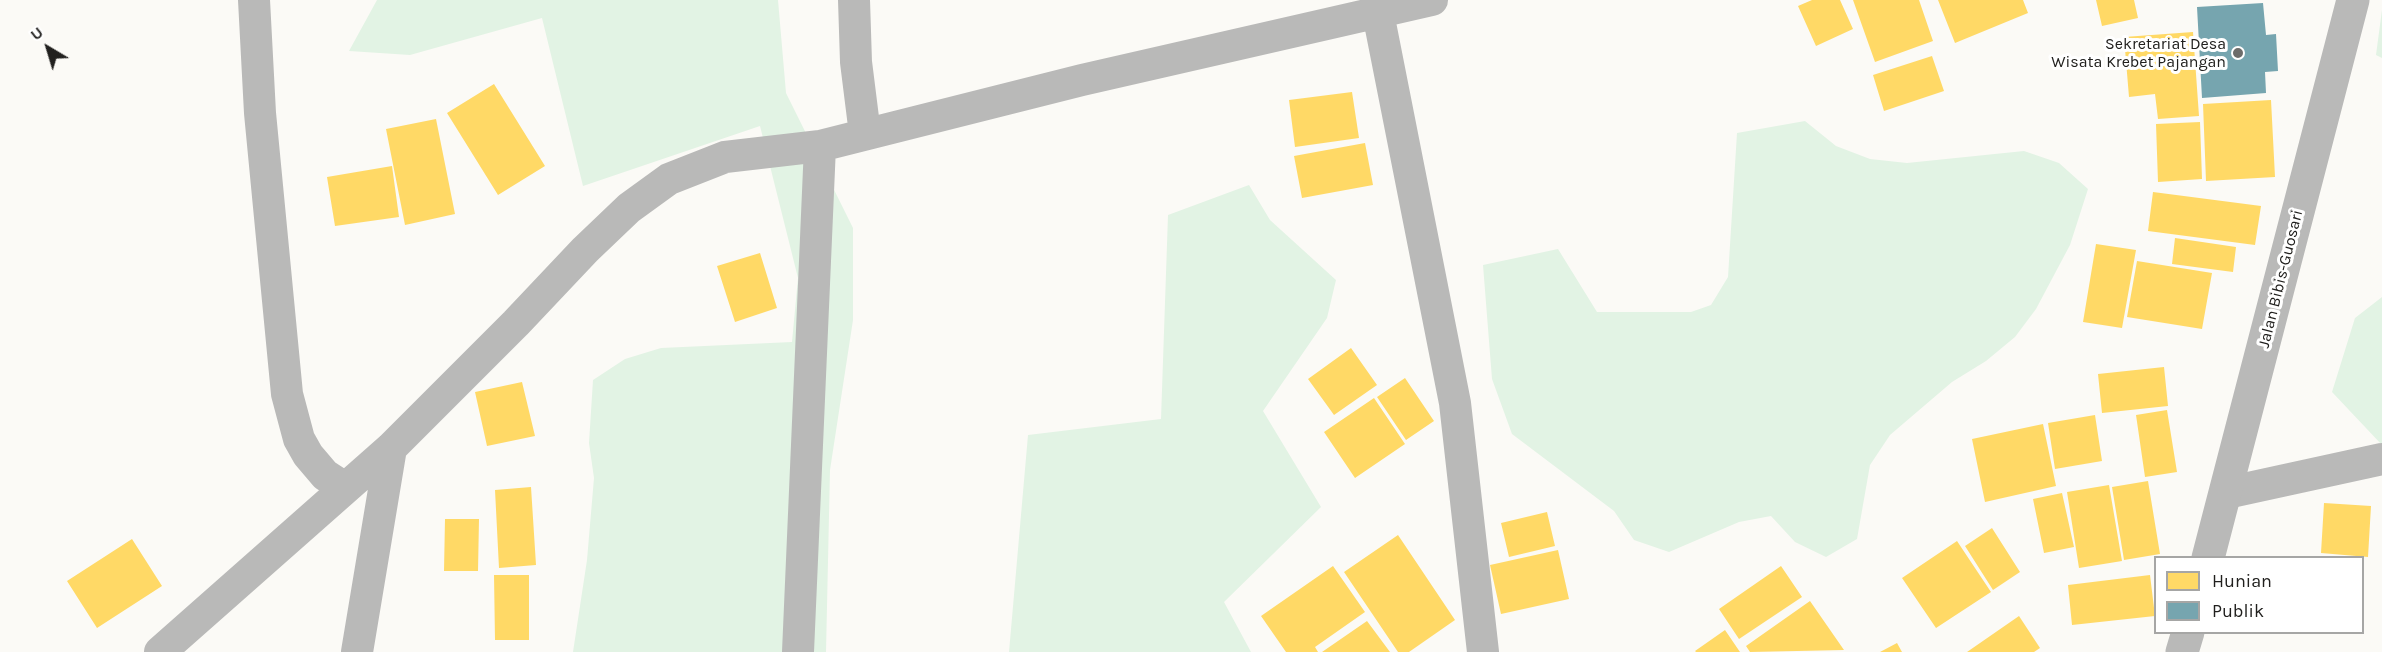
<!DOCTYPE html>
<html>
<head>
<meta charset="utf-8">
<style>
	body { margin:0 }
	#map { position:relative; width:2382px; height:652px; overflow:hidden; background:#fbfaf6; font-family:Karla,sans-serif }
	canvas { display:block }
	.legend { position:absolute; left:2154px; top:556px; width:210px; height:78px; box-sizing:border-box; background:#fff; border:2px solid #a6a6a5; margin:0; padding:8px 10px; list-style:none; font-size:18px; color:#21201e }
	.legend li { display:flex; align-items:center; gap:12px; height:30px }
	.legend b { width:30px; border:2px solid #a6a6a5 }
	.north { position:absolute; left:18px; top:18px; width:60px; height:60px; -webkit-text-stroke:4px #fff; paint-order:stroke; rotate:322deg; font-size:16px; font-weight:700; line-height:24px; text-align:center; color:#21201e }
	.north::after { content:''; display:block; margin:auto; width:21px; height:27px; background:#21201e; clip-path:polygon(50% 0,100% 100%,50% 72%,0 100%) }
</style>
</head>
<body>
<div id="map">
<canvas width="2382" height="652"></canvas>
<ul class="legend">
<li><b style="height:16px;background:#ffd966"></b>Hunian</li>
<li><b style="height:16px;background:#76a5af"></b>Publik</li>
</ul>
<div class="north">U</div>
</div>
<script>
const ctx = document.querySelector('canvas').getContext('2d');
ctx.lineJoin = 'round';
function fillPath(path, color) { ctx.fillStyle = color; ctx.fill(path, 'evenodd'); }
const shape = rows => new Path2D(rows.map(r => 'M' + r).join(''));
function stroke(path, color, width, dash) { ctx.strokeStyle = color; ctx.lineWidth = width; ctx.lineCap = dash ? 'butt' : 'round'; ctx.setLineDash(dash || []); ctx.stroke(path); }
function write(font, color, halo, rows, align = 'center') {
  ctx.font = font + ' Karla,sans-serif'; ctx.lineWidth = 6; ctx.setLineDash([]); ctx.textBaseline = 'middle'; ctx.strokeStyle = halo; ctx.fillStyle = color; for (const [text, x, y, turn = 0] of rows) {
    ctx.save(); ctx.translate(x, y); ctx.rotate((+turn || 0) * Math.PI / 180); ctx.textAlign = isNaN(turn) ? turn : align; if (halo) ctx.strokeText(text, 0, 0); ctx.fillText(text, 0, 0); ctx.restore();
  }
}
fillPath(shape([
	[377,0,778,0,786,93,853,228,853,320,830,470,826,652,573,652,587,560,594,478,589,443,593,380,625,359,661,348,792,342,798,278,760,126,583,186,542,18,410,55,349,51],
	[2382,10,2382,58,2376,55],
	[1805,121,1836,146,1870,159,1907,163,2024,151,2059,163,2088,189,2070,245,2036,309,2015,337,1986,361,1952,382,1890,435,1870,465,1857,539,1826,557,1795,542,1771,516,1739,522,1669,552,1634,540,1614,511,1512,434,1492,379,1483,265,1558,249,1597,312,1691,312,1711,305,1728,277,1737,133],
	[1249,185,1270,220,1336,280,1327,318,1263,411,1321,507,1224,602,1251,652,1009,652,1028,435,1161,419,1168,215],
	[2382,297,2382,445,2332,392,2355,318]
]), '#e2f3e4');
fillPath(shape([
	[1812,0,1840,0,1853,29,1816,46,1798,6],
	[1853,0,1919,0,1933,41,1875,62],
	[1938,0,2023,0,2028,13,1955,43],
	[2096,0,2134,0,2138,18,2102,26],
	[2193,32,2199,116,2158,119,2155,94,2129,97,2124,37],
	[1932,56,1944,91,1884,111,1873,75],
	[494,84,545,166,498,195,447,113],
	[1352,92,1359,138,1295,147,1289,100],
	[2271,100,2275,177,2206,181,2203,104],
	[436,119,455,214,405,225,386,129],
	[2200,122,2202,179,2158,182,2156,124],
	[1365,143,1373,185,1302,198,1294,156],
	[392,166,399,217,335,226,327,177],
	[2153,192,2261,206,2255,245,2148,231],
	[2175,238,2236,247,2233,272,2172,264],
	[2096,244,2136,250,2122,328,2083,322],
	[760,253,777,308,735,322,717,266],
	[2137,261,2212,273,2202,329,2127,317],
	[1351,348,1377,385,1334,415,1308,379],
	[2164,367,2168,406,2102,413,2098,374],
	[1405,378,1434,421,1406,440,1377,397],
	[522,382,535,436,487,446,475,392],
	[1374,398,1405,444,1355,478,1324,432],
	[2167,410,2177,472,2145,477,2136,415],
	[2095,415,2102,461,2055,469,2048,423],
	[2043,424,2056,486,1985,502,1972,439],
	[2148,481,2160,554,2124,560,2112,487],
	[2109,485,2122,561,2079,568,2067,492],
	[531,487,536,565,499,568,495,490],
	[2062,493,2074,547,2044,553,2033,499],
	[2324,503,2371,506,2368,557,2321,553],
	[1547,512,1555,546,1509,557,1501,523],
	[445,519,479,519,478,571,444,571],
	[1992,528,2020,572,1993,590,1965,546],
	[1398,535,1455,620,1409,652,1398,652,1344,572],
	[132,539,162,586,97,628,67,581],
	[1957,541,1991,592,1936,628,1902,578],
	[1558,550,1569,599,1501,614,1490,565],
	[1333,566,1365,612,1315,647,1318,652,1286,652,1261,616],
	[1781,566,1802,597,1739,639,1719,609],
	[494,575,529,575,529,640,495,640],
	[2150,575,2155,616,2072,625,2068,585],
	[1810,601,1844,650,1750,652,1746,646],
	[2019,616,2040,648,2034,652,1967,652],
	[1367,621,1390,652,1322,652],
	[1725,630,1740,652,1696,652,1695,651],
	[1897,643,1902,652,1880,652]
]), '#ffd966');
fillPath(shape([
	[2263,3,2266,35,2276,34,2278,71,2265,72,2266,93,2202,98,2197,7]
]), '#76a5af');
stroke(shape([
	[254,0,260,113,287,394,299,439,308,455,325,475,345,488],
	[854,0,856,62,865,134],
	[1378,13,1455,403,1483,652],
	[2226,493,2382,459],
	[160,652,391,448,516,323,585,250,629,208,669,179,725,157,820,146,1082,80,1432,0],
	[357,652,391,448],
	[798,652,820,146]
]), '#b9b9b8', 32);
stroke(shape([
	[2208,558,2353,0],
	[2182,652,2188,632]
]), '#b9b9b8', 33);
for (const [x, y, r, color] of [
	[2238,53,6,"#6d6c6a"]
]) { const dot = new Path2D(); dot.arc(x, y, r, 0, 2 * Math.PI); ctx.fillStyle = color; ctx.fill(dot); stroke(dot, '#fff', 2); }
write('16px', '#21201e', '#fff', [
	["Sekretariat Desa",2226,44],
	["Wisata Krebet Pajangan",2226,62]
], 'right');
write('16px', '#21201e', '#fff', [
	["Jalan Bibis-Guosari",2281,279,-76]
]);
</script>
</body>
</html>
